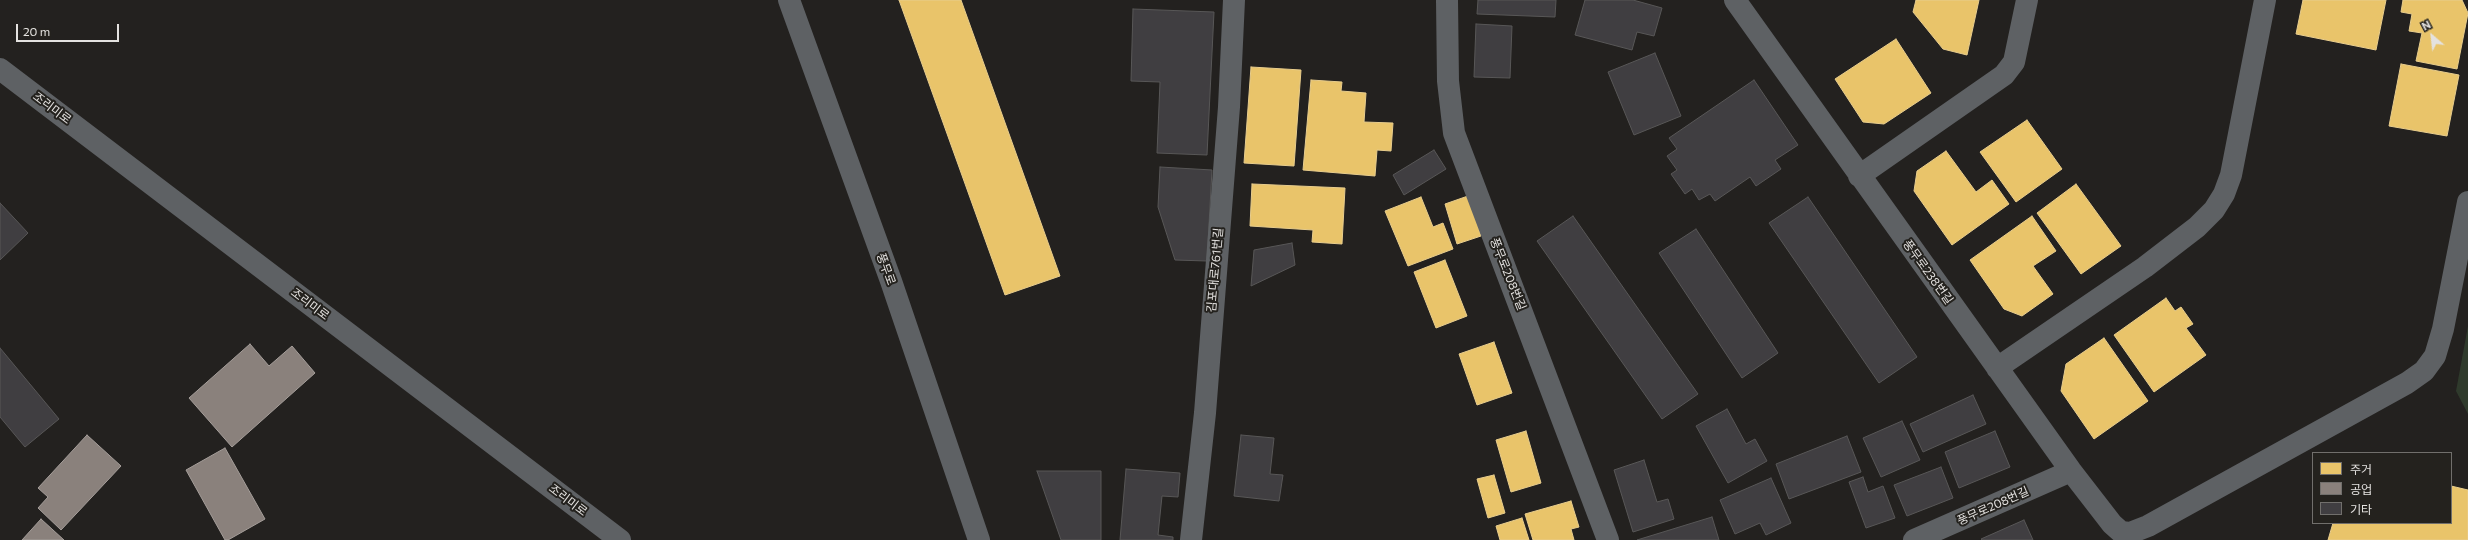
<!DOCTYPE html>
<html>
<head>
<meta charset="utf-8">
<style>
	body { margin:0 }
	#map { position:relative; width:2468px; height:540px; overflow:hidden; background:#23211f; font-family:Commissioner,"Noto Sans KR",sans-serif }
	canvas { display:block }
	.legend { position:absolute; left:2312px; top:452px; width:140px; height:72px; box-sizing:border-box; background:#24221e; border:1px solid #716f6c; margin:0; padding:5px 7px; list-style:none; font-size:12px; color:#e4e2e0 }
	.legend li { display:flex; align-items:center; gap:8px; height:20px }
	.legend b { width:20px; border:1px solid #716f6c }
	.north { position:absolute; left:2412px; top:16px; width:40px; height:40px; -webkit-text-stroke:3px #24221e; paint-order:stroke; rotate:332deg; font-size:11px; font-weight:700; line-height:16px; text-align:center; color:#e4e2e0 }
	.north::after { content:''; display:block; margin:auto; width:14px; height:18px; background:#e4e2e0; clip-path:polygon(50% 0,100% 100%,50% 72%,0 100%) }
	.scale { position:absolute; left:16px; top:24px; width:103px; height:18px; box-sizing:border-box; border:2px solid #e4e2e0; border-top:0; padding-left:5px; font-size:12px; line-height:14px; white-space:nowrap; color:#e4e2e0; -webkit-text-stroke:3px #24221e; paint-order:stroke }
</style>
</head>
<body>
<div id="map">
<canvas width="2468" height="540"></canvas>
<ul class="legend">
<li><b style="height:11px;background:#e9c46a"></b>주거</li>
<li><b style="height:11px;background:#8a817c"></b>공업</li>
<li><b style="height:11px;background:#403e41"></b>기타</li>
</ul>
<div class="north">N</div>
<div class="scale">20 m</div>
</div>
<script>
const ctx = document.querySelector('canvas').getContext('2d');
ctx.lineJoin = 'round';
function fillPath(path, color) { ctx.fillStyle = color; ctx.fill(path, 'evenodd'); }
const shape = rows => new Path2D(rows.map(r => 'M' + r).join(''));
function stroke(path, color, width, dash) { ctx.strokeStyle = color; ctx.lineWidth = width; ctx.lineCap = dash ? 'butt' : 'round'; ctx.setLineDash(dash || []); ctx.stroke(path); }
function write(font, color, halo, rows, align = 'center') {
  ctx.font = font + ' Commissioner,"Noto Sans KR",sans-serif'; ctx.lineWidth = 4; ctx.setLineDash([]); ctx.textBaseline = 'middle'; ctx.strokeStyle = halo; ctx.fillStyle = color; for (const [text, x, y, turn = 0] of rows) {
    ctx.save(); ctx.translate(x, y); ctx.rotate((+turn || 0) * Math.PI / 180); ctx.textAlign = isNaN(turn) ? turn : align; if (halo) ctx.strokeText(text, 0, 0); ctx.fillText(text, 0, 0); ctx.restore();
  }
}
fillPath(shape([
	[2468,326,2468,414,2456,391]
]), '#2f3a2c');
const homes = shape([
	[899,0,961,0,1060,276,1005,295,899,0],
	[1916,0,1979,0,1967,55,1943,49,1913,12,1916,0],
	[2303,0,2386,0,2376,50,2296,34,2303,0],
	[2403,0,2462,0,2468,13,2457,69,2416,61,2422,33,2409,31,2412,14,2401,12,2403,0],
	[1896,39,1931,93,1884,124,1863,122,1835,79,1896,39],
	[2401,64,2459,75,2447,136,2389,126,2401,64],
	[1251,67,1301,70,1294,166,1244,163,1251,67],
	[1311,80,1342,82,1341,91,1366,93,1364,122,1393,123,1391,151,1377,150,1375,176,1303,170,1311,80],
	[2027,120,2062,169,2016,202,1980,152,2027,120],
	[1946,151,1976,192,1992,180,2009,204,1952,245,1914,191,1917,171,1946,151],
	[1252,184,1345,188,1342,244,1312,242,1313,230,1250,226,1252,184],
	[2076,184,2121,246,2081,274,2037,213,2076,184],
	[1468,196,1481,236,1457,244,1445,204,1468,196],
	[1421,197,1433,227,1443,223,1453,249,1408,266,1385,211,1421,197],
	[2032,216,2056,251,2033,266,2053,294,2022,316,2004,309,1970,260,2032,216],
	[1445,260,1467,316,1436,328,1414,272,1445,260],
	[2166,298,2175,311,2181,307,2193,324,2186,328,2206,355,2154,392,2114,335,2166,298],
	[2104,338,2148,401,2094,439,2061,391,2066,364,2104,338],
	[1494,342,1512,393,1477,405,1459,354,1494,342],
	[1526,431,1541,483,1511,492,1496,440,1526,431],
	[1494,475,1505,513,1488,518,1477,479,1494,475],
	[2451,486,2468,490,2468,540,2328,540,2333,523,2451,523,2451,486],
	[1571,501,1579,527,1571,529,1574,540,1533,540,1525,514,1571,501],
	[1522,518,1529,540,1500,540,1496,526,1522,518]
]);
fillPath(homes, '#e9c46a');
stroke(homes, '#e8cd8d', 1);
const industry = shape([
	[250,344,269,366,292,346,315,373,232,447,189,398,250,344],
	[87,435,121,466,61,530,38,508,48,497,38,488,87,435],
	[225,448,265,519,228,540,225,540,186,470,225,448],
	[41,519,64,540,22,540,41,519]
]);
fillPath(industry, '#8a817c');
stroke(industry, '#a59e9a', 1);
const building = shape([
	[1478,0,1556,0,1555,17,1477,14,1478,0],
	[1585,0,1633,0,1662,8,1654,36,1637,32,1632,50,1575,35,1585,0],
	[1133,9,1214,12,1207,155,1157,153,1160,82,1131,81,1133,9],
	[1476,24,1512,26,1510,78,1474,77,1476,24],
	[1655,53,1681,116,1634,135,1608,72,1655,53],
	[1754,80,1798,145,1775,160,1781,169,1756,186,1750,177,1715,201,1710,194,1699,200,1692,189,1685,194,1671,174,1677,170,1667,156,1677,149,1669,138,1754,80],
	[1434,150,1446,169,1404,195,1393,175,1434,150],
	[1160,167,1212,170,1207,261,1175,260,1158,207,1160,167],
	[1808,197,1917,357,1879,383,1769,223,1808,197],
	[0,203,28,233,0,260,0,203],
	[1573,216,1698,394,1662,419,1537,241,1573,216],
	[1696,229,1778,353,1742,378,1659,253,1696,229],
	[1292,243,1295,265,1251,286,1254,250,1292,243],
	[0,348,59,419,25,447,0,417,0,348],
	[1973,395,1986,424,1923,452,1910,424,1973,395],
	[1727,409,1746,444,1755,439,1767,461,1728,483,1696,426,1727,409],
	[1902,421,1920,460,1881,477,1863,438,1902,421],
	[1995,431,2010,467,1959,488,1945,452,1995,431],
	[1241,435,1274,438,1270,474,1283,475,1279,501,1234,496,1241,435],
	[1847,436,1861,472,1789,499,1776,464,1847,436],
	[1644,460,1657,502,1668,499,1674,519,1633,532,1614,470,1644,460],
	[1941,467,1953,498,1907,516,1894,485,1941,467],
	[1126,469,1180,473,1178,497,1162,496,1158,535,1173,537,1173,540,1120,540,1126,469],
	[1037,471,1101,471,1101,540,1061,540,1037,471],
	[1863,477,1868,492,1883,486,1895,518,1866,528,1849,482,1863,477],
	[1771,478,1791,523,1766,535,1760,523,1735,534,1720,500,1771,478],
	[1712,517,1719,540,1637,540,1712,517],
	[2024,520,2033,540,1982,540,1981,539,2024,520]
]);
fillPath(building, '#403e41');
stroke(building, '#585757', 1);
stroke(shape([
	[789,0,891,281,979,540],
	[1447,0,1448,81,1454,133,1608,540],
	[1735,0,2071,471,2112,524,2121,532,2130,533,2148,526,2407,383,2424,371,2435,356,2443,329,2468,202],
	[0,69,620,540],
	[1859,176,2004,75,2014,62,2027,0],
	[1997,368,2145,267,2197,227,2214,210,2224,194,2231,175,2265,0],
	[1191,540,1205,413,1229,107,1234,0],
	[1914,540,2071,471]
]), '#5e6164', 22);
write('12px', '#e4e2e0', '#24221e', [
	["조리미로",52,108,37],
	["풍무로",886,269,70],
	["김포대로761번길",1215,270,-85],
	["풍무로238번길",1928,272,54],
	["풍무로208번길",1508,274,68],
	["조리미로",310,304,37],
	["조리미로",568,500,37],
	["풍무로208번길",1993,506,-24]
]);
</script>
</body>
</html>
